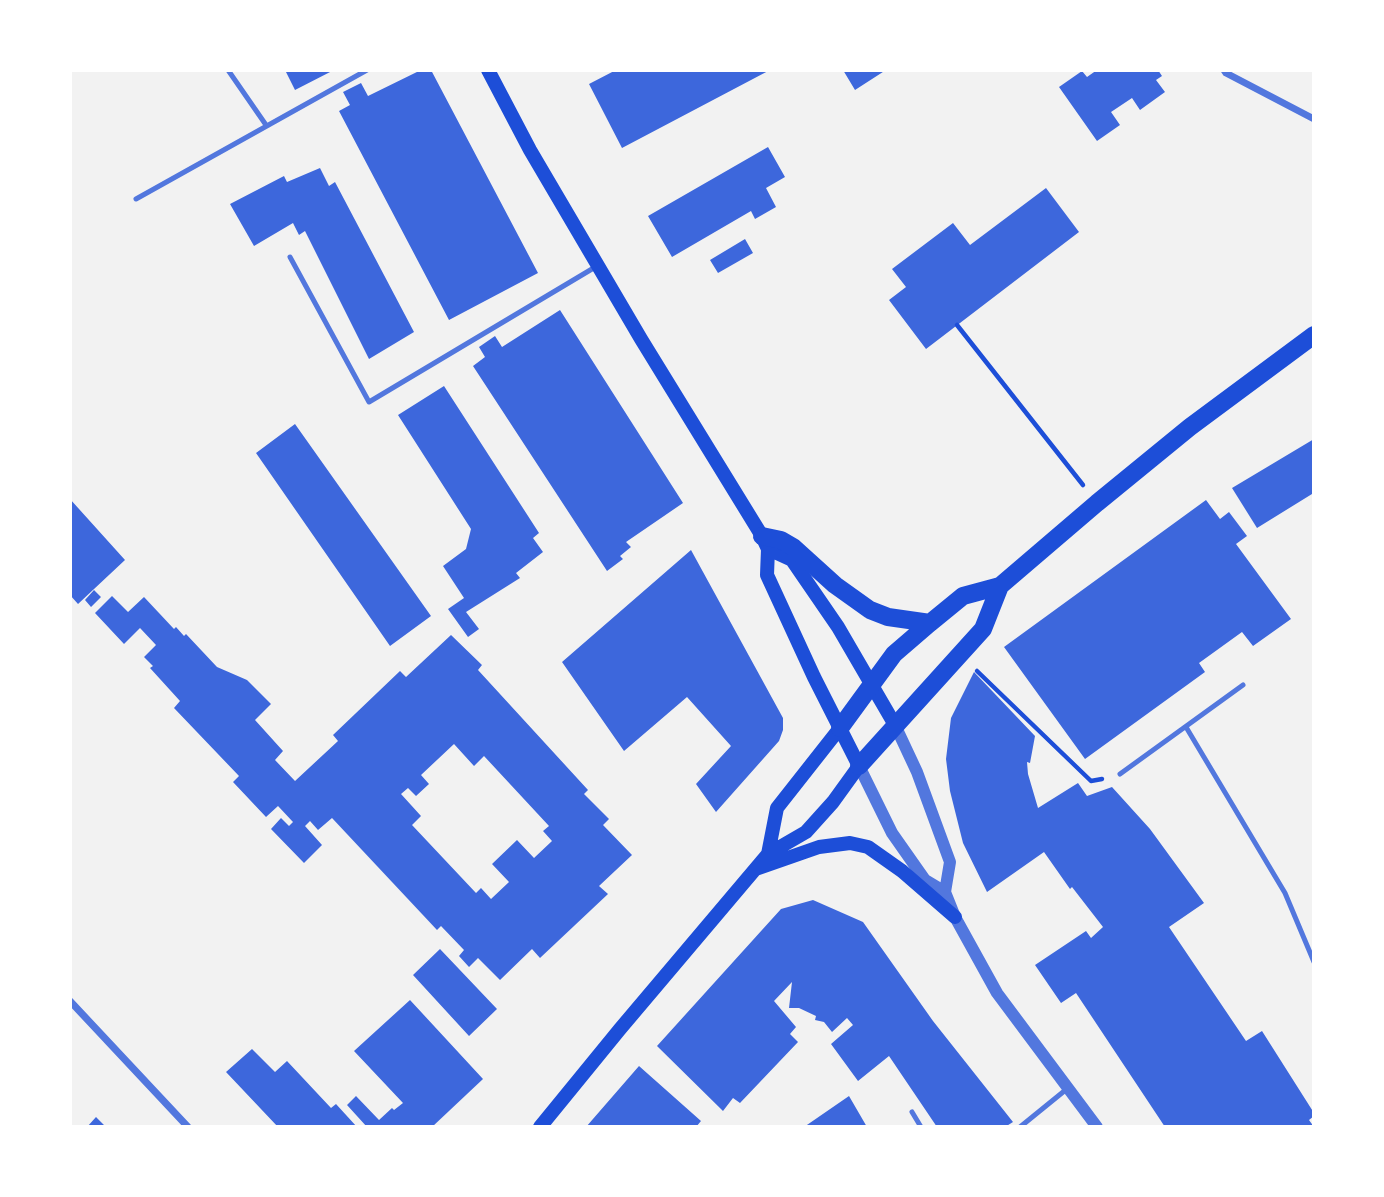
<!DOCTYPE html>
<html>
<head>
<meta charset="utf-8">
<style>
	body { margin:0 }
	#map { position:relative; width:1384px; height:1197px; overflow:hidden; background:#f2f2f2; font-family:"Public Sans",sans-serif }
	canvas { display:block }
	.frame { position:absolute; inset:0; border:72px solid #fff; pointer-events:none }
</style>
</head>
<body>
<div id="map">
<canvas width="1384" height="1197"></canvas>
<div class="frame"></div>
</div>
<script>
const ctx = document.querySelector('canvas').getContext('2d');
ctx.lineJoin = 'round';
function fillPath(path, color) { ctx.fillStyle = color; ctx.fill(path, 'evenodd'); }
const shape = rows => new Path2D(rows.map(r => 'M' + r).join(''));
function stroke(path, color, width, dash) { ctx.strokeStyle = color; ctx.lineWidth = width; ctx.lineCap = dash ? 'butt' : 'round'; ctx.setLineDash(dash || []); ctx.stroke(path); }
fillPath(shape([
	[285,70,334,70,295,90],
	[421,70,431,70,538,273,449,320,339,111,350,105,343,92,361,83,368,96],
	[616,70,770,70,622,148,589,84],
	[843,70,886,70,855,90],
	[1097,70,1158,70,1162,76,1156,80,1165,92,1140,110,1132,98,1111,112,1120,125,1097,141,1059,87,1082,71,1087,77],
	[768,147,785,177,766,188,776,207,755,219,751,211,672,257,648,216],
	[320,168,329,186,335,182,414,332,369,359,305,231,299,235,293,223,254,246,230,204,284,176,287,182],
	[1046,188,1079,232,926,349,889,300,906,287,892,269,953,223,970,245],
	[745,239,753,253,718,273,710,260],
	[560,310,683,503,626,542,631,547,620,556,623,559,607,571,473,366,485,357,479,347,495,336,502,347],
	[444,386,539,533,533,538,543,552,516,573,520,578,466,612,479,629,468,637,448,609,464,598,443,566,466,549,471,529,398,415],
	[295,424,431,616,390,646,256,453],
	[1314,439,1314,498,1312,494,1257,528,1232,488],
	[70,499,125,560,78,604,70,595],
	[1206,500,1220,519,1229,512,1247,536,1236,544,1291,619,1253,646,1242,632,1199,663,1205,672,1085,759,1004,647],
	[691,550,783,718,783,730,779,741,716,812,696,784,731,746,687,697,624,751,562,662],
	[94,590,101,597,91,607,85,600],
	[112,596,128,612,144,597,174,629,176,627,184,636,186,634,217,667,247,680,271,704,255,720,283,751,275,760,295,781,338,741,333,735,400,671,406,677,451,635,482,665,478,670,588,790,584,794,609,819,603,825,632,855,599,886,608,894,540,958,532,949,500,980,478,958,469,967,459,956,464,950,441,926,437,930,332,818,318,830,310,821,305,826,322,845,304,863,271,829,281,818,289,826,293,822,278,806,266,817,233,782,239,776,174,708,180,701,150,668,153,666,144,657,156,645,140,628,124,644,95,613],
	[454,744,474,766,484,756,549,826,543,831,552,841,534,858,517,840,492,864,509,882,491,899,481,888,476,893,412,825,421,816,401,794,408,788,416,796,429,784,421,775],
	[974,672,1035,736,1030,763,1027,762,1028,774,1038,808,1078,783,1087,796,1112,787,1150,829,1204,903,1169,927,1246,1041,1262,1031,1314,1113,1314,1116,1309,1120,1314,1127,1165,1127,1076,993,1061,1003,1035,965,1086,931,1091,938,1103,927,1072,887,1070,889,1044,852,987,892,963,843,950,791,946,759,951,718],
	[813,900,863,922,933,1021,1013,1122,1005,1127,937,1127,889,1056,858,1081,831,1044,853,1025,847,1018,832,1032,824,1022,815,1020,816,1016,799,1008,789,1008,792,982,774,1001,796,1027,790,1034,798,1042,740,1103,733,1098,723,1111,657,1046,781,909],
	[440,949,497,1009,469,1036,413,975],
	[410,1000,483,1079,432,1127,367,1127,347,1105,356,1096,379,1120,392,1108,394,1110,403,1103,354,1051],
	[252,1049,275,1072,287,1061,331,1108,336,1104,357,1127,278,1127,226,1072],
	[639,1066,701,1121,696,1127,586,1127],
	[849,1096,867,1127,804,1127],
	[96,1117,106,1127,87,1127]
]), '#3d67dc');
stroke(shape([
	[957,325,1083,485],
	[977,671,1091,781,1102,779]
]), '#1d4ed8', 4.5);
stroke(shape([
	[228,70,266,125],
	[136,199,367,70],
	[290,257,369,402,597,266],
	[1186,727,1285,893,1314,962],
	[1120,774,1243,685],
	[912,1112,921,1127],
	[1020,1127,1068,1088]
]), '#5277de', 5);
stroke(shape([
	[1224,70,1226,73,1314,119],
	[70,1001,188,1127]
]), '#5277de', 7);
stroke(shape([
	[895,725,917,772,950,862,945,892,955,917,997,993,1097,1127],
	[859,766,892,833,925,880,945,892]
]), '#5277de', 12);
stroke(shape([
	[488,70,530,150,641,339,762,536,768,549,767,575,814,677,859,766,833,802,806,832,768,854,620,1029,540,1127],
	[768,549,792,560,838,627,895,725],
	[768,854,777,808,840,728],
	[756,869,819,847,850,843,868,847,902,871,955,917]
]), '#1d4ed8', 14);
stroke(shape([
	[762,536,781,540,793,547,835,585,870,610,888,617,930,623],
	[840,728,894,654,930,623,963,596,1000,586],
	[859,766,983,629,1000,586,1097,503,1190,427,1314,335]
]), '#1d4ed8', 18);
</script>
</body>
</html>
